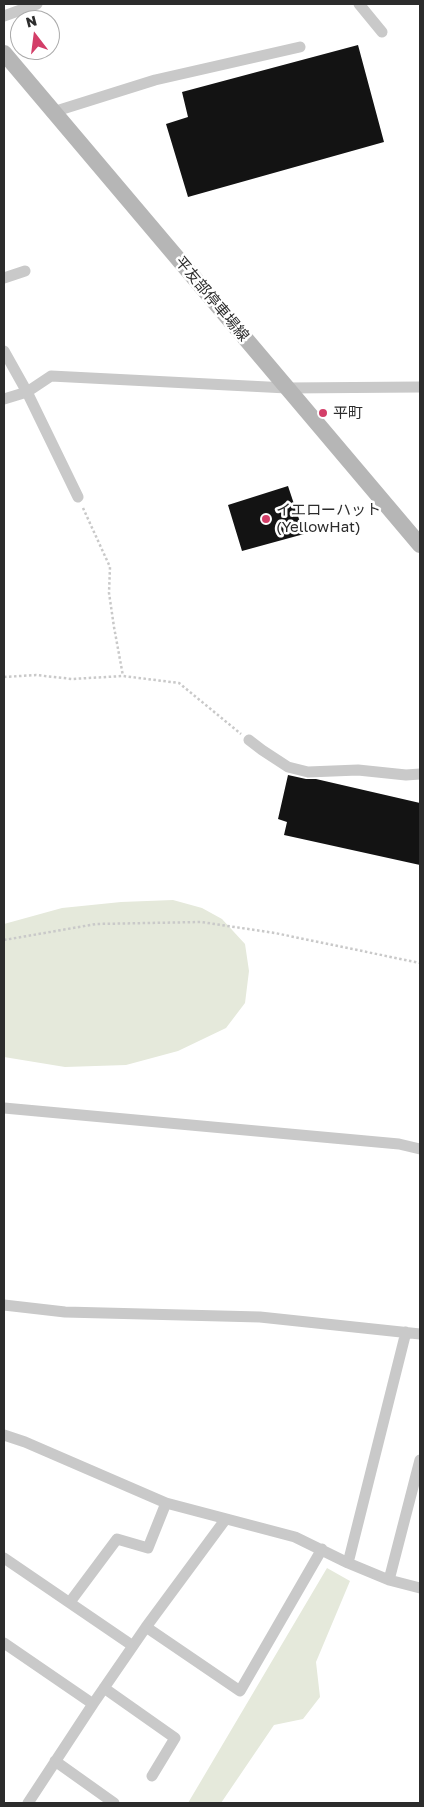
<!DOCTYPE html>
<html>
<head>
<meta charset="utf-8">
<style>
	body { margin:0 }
	#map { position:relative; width:424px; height:1807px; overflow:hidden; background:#fff; font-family:"Golos Text",sans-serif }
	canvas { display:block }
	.frame { position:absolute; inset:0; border:5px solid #2c2c2c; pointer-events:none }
	.north { position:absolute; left:10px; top:10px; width:50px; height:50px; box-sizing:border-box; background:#fff; border:1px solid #ababab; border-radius:50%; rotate:345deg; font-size:14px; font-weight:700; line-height:20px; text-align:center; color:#2c2c2c }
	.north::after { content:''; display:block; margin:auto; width:18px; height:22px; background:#d33e68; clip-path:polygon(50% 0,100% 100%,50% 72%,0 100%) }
</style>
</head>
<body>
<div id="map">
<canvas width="424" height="1807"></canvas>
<div class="frame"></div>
<div class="north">N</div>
</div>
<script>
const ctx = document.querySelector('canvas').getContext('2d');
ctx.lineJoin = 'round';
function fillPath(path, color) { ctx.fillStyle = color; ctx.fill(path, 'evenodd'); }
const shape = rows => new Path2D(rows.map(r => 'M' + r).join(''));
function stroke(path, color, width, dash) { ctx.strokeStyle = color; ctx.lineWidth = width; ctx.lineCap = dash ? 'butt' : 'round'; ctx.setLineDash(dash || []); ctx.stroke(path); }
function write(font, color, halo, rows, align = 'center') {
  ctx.font = font + ' "Golos Text","Noto Sans JP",sans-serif'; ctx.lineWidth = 5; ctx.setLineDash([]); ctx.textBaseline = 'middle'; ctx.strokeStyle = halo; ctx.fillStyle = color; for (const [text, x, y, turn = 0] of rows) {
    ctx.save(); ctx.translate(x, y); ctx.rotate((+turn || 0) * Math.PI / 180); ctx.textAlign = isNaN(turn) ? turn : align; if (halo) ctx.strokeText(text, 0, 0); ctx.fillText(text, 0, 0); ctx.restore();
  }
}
fillPath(shape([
	[173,900,202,908,222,919,245,944,249,971,245,1003,226,1028,178,1051,126,1065,65,1067,4,1057,4,924,62,908,121,902],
	[327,1568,350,1581,316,1662,320,1697,303,1719,274,1725,221,1803,188,1803]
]), '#e5e9db');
fillPath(shape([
	[358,45,384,142,188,197,166,124,188,117,182,92],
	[288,486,304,534,242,551,228,505],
	[288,775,306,779,316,779,420,803,420,865,284,835,287,822,278,819]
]), '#131313');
stroke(shape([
	[83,508,110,567,109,593,114,627,123,676],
	[4,677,36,675,72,679,123,676,179,683,241,734],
	[4,940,96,924,201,922,275,933,420,963]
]), '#c9c9c9', 2.5, [2.5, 2.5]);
stroke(shape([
	[359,4,382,32],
	[4,16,37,4],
	[53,112,155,80,300,47],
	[4,278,25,271],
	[4,351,27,392,78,497],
	[4,399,27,392,51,376,287,388,420,387],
	[249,740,262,750,288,767,308,772,358,770,406,775,420,774],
	[4,1108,399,1144,420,1149],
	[4,1305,65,1312,260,1317,420,1334],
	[4,1435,25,1442,166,1503,295,1537,348,1563,389,1580,420,1588],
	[4,1558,133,1646],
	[348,1563,406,1332],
	[389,1580,420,1460],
	[70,1602,117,1539,148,1548,166,1503],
	[146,1627,240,1691,322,1549],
	[4,1643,93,1704,146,1627,225,1520],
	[104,1688,175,1738,152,1776],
	[55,1761,114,1803],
	[28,1803,93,1704]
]), '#c9c9c9', 11);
stroke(shape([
	[4,53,420,545]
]), '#b6b6b6', 16);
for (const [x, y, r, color] of [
	[323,413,5,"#d33e68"],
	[266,519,5,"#d33e68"]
]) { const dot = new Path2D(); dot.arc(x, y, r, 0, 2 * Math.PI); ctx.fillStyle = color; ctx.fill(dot); stroke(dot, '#fff', 2); }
write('15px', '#2c2c2c', '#fff', [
	["平友部停車場線",212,299,50]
]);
write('15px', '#2c2c2c', '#fff', [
	["平町",333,413],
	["イエローハット",276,510],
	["(YellowHat)",276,527]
], 'left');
</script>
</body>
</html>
